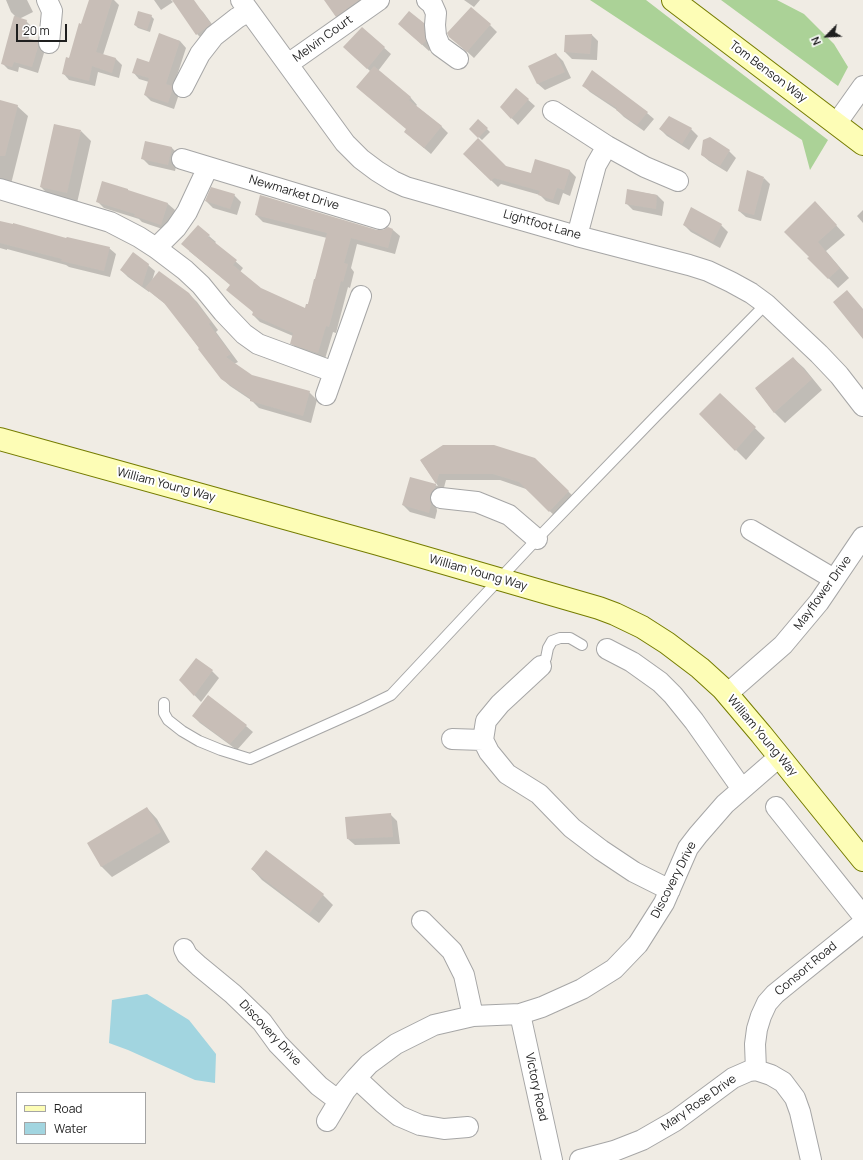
<!DOCTYPE html>
<html>
<head>
<meta charset="utf-8">
<style>
	body { margin:0 }
	#map { position:relative; width:863px; height:1160px; overflow:hidden; background:#f0ece4; font-family:Manrope,sans-serif }
	canvas { display:block }
	.legend { position:absolute; left:16px; top:1092px; width:130px; height:52px; box-sizing:border-box; background:#fff; border:1px solid #a5a5a5; margin:0; padding:5px 7px; list-style:none; font-size:12px; color:#1f1f1f }
	.legend li { display:flex; align-items:center; gap:8px; height:20px }
	.legend b { width:20px; border:1px solid #a5a5a5 }
	.north { position:absolute; left:807px; top:16px; width:40px; height:40px; -webkit-text-stroke:3px #fff; paint-order:stroke; rotate:246deg; font-size:11px; font-weight:700; line-height:16px; text-align:center; color:#1f1f1f }
	.north::after { content:''; display:block; margin:auto; width:14px; height:18px; background:#1f1f1f; clip-path:polygon(50% 0,100% 100%,50% 72%,0 100%) }
	.scale { position:absolute; left:16px; top:24px; width:51px; height:18px; box-sizing:border-box; border:2px solid #1f1f1f; border-top:0; padding-left:5px; font-size:12px; line-height:14px; white-space:nowrap; color:#1f1f1f; -webkit-text-stroke:3px #fff; paint-order:stroke }
</style>
</head>
<body>
<div id="map">
<canvas width="863" height="1160"></canvas>
<ul class="legend">
<li><b style="height:5px;background:#fdfdb6"></b>Road</li>
<li><b style="height:11px;background:#a2d5e0"></b>Water</li>
</ul>
<div class="north">N</div>
<div class="scale">20 m</div>
</div>
<script>
const ctx = document.querySelector('canvas').getContext('2d');
ctx.lineJoin = 'round';
function fillPath(path, color) { ctx.fillStyle = color; ctx.fill(path, 'evenodd'); }
const shape = rows => new Path2D(rows.map(r => 'M' + r).join(''));
function stroke(path, color, width, dash) { ctx.strokeStyle = color; ctx.lineWidth = width; ctx.lineCap = dash ? 'butt' : 'round'; ctx.setLineDash(dash || []); ctx.stroke(path); }
function write(font, color, halo, rows, align = 'center') {
  ctx.font = font + ' Manrope,sans-serif'; ctx.lineWidth = 4; ctx.setLineDash([]); ctx.textBaseline = 'middle'; ctx.strokeStyle = halo; ctx.fillStyle = color; for (const [text, x, y, turn = 0] of rows) {
    ctx.save(); ctx.translate(x, y); ctx.rotate((+turn || 0) * Math.PI / 180); ctx.textAlign = isNaN(turn) ? turn : align; if (halo) ctx.strokeText(text, 0, 0); ctx.fillText(text, 0, 0); ctx.restore();
  }
}
fillPath(shape([
	[590,0,646,0,828,140,810,170,802,140],
	[721,0,777,0,804,14,834,44,848,67,838,86]
]), '#abd297');
fillPath(shape([
	[147,994,189,1020,216,1054,215,1083,195,1080,128,1050,109,1043,112,1000]
]), '#a2d5e0');
fillPath(shape([
	[6,0,27,0,33,12,19,19,26,21,32,27,28,40,37,42,43,48,44,53,38,73,19,67,18,72,8,69,2,63,15,16,11,12],
	[90,0,114,0,119,5,103,55,116,59,122,65,119,78,98,72,95,86,69,80,63,73,69,59,82,25],
	[154,0,171,0,173,2,161,10],
	[325,0,364,0,343,23,336,16],
	[464,0,480,0,474,7],
	[196,5,203,12,217,31,204,41,197,34],
	[151,16,154,19,150,32,138,28,135,25],
	[423,24,430,31,432,48,429,51,406,30],
	[490,25,497,32,474,58,450,36],
	[362,28,391,54,378,71,411,98,417,105,416,106,441,126,448,133,431,154,412,138,370,71,351,53],
	[160,35,180,41,186,48,173,88,178,93,178,97,174,109,151,101,145,95,149,82,139,79,133,72,150,64],
	[592,35,598,41,597,60,572,59,565,52],
	[556,54,563,61,571,78,545,90,538,84,530,66],
	[584,86,647,113,654,119,644,131,624,117,617,110,590,92],
	[516,89,535,106,518,125,501,107],
	[0,101,17,106,28,116,11,184,0,181],
	[478,120,490,132,482,140,470,129],
	[660,129,691,129,698,136,689,150,667,136],
	[81,131,91,141,77,203,51,197,41,187],
	[146,143,172,148,179,155,175,171,149,165,142,158],
	[729,151,736,158,727,172,709,161,702,155],
	[464,154,531,174,536,160,570,171,576,177,570,196,563,193,559,205,546,201,540,195,501,184,498,187],
	[764,178,770,184,761,221,746,217,739,211],
	[628,190,657,195,664,202,662,216,633,210,626,203],
	[130,192,168,204,175,210,168,231,142,222,139,219,104,208,97,201],
	[234,195,241,202,237,215,213,208,206,201],
	[863,210,863,223,857,216],
	[824,212,845,235,826,251,849,278,838,288,809,258,810,257],
	[256,215,377,231,393,230,400,236,395,254,357,244,351,268,354,272,350,288,348,287,336,333,333,332,325,359,298,350,291,343,293,336,260,322,253,315,254,313,231,285,189,251,209,236,216,242,215,243,243,268,240,272,260,289,306,309,308,305,327,238,263,222],
	[0,222,67,240,109,248,116,254,110,277,69,267,66,265,7,249,7,250,0,248],
	[684,225,721,225,728,232,720,248,691,232],
	[148,265,155,271,152,281,189,294,197,302,218,330,216,332,238,362,234,364,251,376,309,392,317,400,311,423,259,408,251,400,230,386,221,378,169,307,149,291,149,292,128,277,121,270],
	[793,358,804,368,822,390,785,423,775,413,756,389],
	[720,394,765,438,746,460,700,414],
	[535,459,575,498,556,517,526,489,500,480,446,480,442,495,436,503,437,511,435,519,410,512,403,505,411,478,438,486,421,461],
	[197,660,212,671,219,678,201,702,180,680],
	[193,716,246,726,253,732,237,750,200,723],
	[147,808,157,819,170,842,112,877,102,867,89,843],
	[390,814,397,821,400,844,355,845,348,839],
	[252,869,323,895,333,905,319,923,262,880]
]), '#0003');
fillPath(shape([
	[89,0,112,0,96,52,116,58,112,73,92,66,89,81,62,74,66,57,69,58,79,23,81,24],
	[172,0,194,0,211,24,196,35],
	[324,0,359,0,336,17],
	[471,7,491,24,467,52,449,37,447,33],
	[138,11,152,15,147,30,134,25],
	[409,11,424,23,426,41,422,45,398,24],
	[14,16,27,20,22,37,38,41,38,47,32,67,14,62,12,67,1,64],
	[362,27,385,47,367,69,343,47],
	[159,33,180,41,166,84,172,86,172,91,168,103,144,95,149,78,132,73,137,58,149,62],
	[592,34,590,54,564,52,565,35],
	[556,53,565,72,537,84,528,66],
	[374,66,411,97,409,100,442,126,424,148,404,132,406,129,356,87],
	[592,70,648,112,637,125,616,110,617,108,582,86],
	[516,88,529,99,511,119,500,107],
	[0,100,18,105,5,156,0,156],
	[669,116,692,128,682,144,659,129],
	[478,119,488,128,478,138,469,129],
	[54,124,81,130,67,193,40,187],
	[710,137,730,150,720,166,701,155,703,140],
	[478,138,506,166,531,173,535,159,570,170,564,190,557,188,553,200,538,195,540,191,494,178,491,181,463,154],
	[145,141,172,147,168,165,141,159],
	[747,170,764,177,754,215,738,211],
	[102,181,128,189,128,190,168,203,161,225,134,216,135,214,96,202],
	[211,187,235,194,230,209,205,201],
	[627,189,657,195,656,209,625,204],
	[260,195,377,230,383,230,388,227,393,229,388,248,351,238,344,263,348,264,343,282,341,281,329,327,326,326,318,353,290,344,293,333,252,315,253,312,226,290,230,285,181,244,198,225,210,235,208,237,237,260,233,265,261,288,305,308,306,304,308,304,314,279,315,279,327,233,255,215],
	[815,201,837,225,818,242,840,268,828,279,807,258,809,257,784,232],
	[691,207,722,224,713,242,683,225],
	[0,221,13,224,13,223,66,238,67,237,110,247,104,271,61,261,62,259,0,243],
	[133,252,149,264,142,286,120,270],
	[159,271,189,293,211,322,209,324,231,354,226,357,252,375,310,391,303,416,250,401,250,398,221,379,198,349,199,348,164,303,145,288],
	[847,290,863,309,863,339,833,302],
	[793,357,812,379,774,413,755,388],
	[720,393,756,427,735,451,699,414],
	[443,445,494,445,535,458,569,491,549,512,519,482,493,474,439,474,435,488,432,492,430,496,431,504,429,513,402,505,410,477,436,484,420,460],
	[196,658,213,670,194,696,179,680],
	[208,695,247,725,230,744,192,716],
	[147,807,161,832,101,867,87,843],
	[391,813,393,837,347,839,345,817],
	[266,850,324,894,309,914,251,869]
]), '#c8beb7');
const lane = shape([
	[541,666,546,658,548,648,552,641,560,638,570,638,582,645],
	[164,703,164,713,168,720,182,731,199,741,221,750,250,759,362,709,391,695,537,539,656,416,766,304]
]);
const street = shape([
	[47,0,52,11,49,43],
	[241,0,345,143,361,159,377,171,393,181,406,187,577,236,689,265,708,271,731,282,751,293,766,304,819,354,839,375,863,406],
	[427,0,432,4,436,13,435,25,436,36,440,46,458,59],
	[288,64,379,0],
	[183,87,200,54,214,36,237,18,249,11],
	[553,111,607,146,645,167,678,181],
	[836,124,863,86],
	[182,159,380,219],
	[0,189,110,222,139,237,156,248,185,270,201,285,223,312,244,334,258,344,334,372],
	[577,236,596,165,607,146],
	[156,248,176,228,187,212,208,167],
	[326,395,361,296],
	[441,498,477,502,509,515,537,539],
	[751,530,834,579],
	[607,649,632,662,660,682,673,695,694,721,742,789],
	[541,666,500,704,486,721,483,740,489,752,507,774,539,794,572,828,601,850,634,872,670,890],
	[727,694,783,645,819,602,863,537],
	[452,739,483,740],
	[776,807,863,916],
	[422,921,452,951,464,975,473,1016],
	[184,949,187,955,199,966,233,994,262,1022,278,1044,319,1086,339,1101],
	[520,1014,552,1160],
	[756,1070,755,1044,757,1029,761,1016,767,1003,775,994,791,981,863,923],
	[356,1078,383,1103,399,1116,420,1125,444,1129,468,1127],
	[327,1121,345,1091,356,1078,369,1064,396,1044,434,1025,473,1016,520,1014,542,1007,582,989,614,969,638,944,664,903,688,848,698,835,725,804,779,757],
	[580,1160,614,1151,642,1140,675,1121,733,1078,749,1071,756,1070,771,1075,783,1082,795,1098,800,1112,811,1160]
]);
const secondary = shape([
	[673,0,863,144],
	[0,439,378,544,599,608,615,614,642,627,667,643,700,668,722,688,761,734,863,860]
]);
stroke(lane, '#a6a6a6', 12);
stroke(street, '#a6a6a6', 22);
stroke(secondary, '#757c00', 24);
stroke(lane, '#fff', 10);
stroke(street, '#fff', 20);
stroke(secondary, '#fdfdb6', 22);
write('12px', '#1f1f1f', '#fff', [
	["Melvin Court",323,39,-36],
	["Tom Benson Way",768,72,37],
	["Newmarket Drive",294,193,17],
	["Lightfoot Lane",542,225,16],
	["William Young Way",166,485,15],
	["William Young Way",478,573,16],
	["Mayflower Drive",823,593,-54],
	["William Young Way",762,736,50],
	["Discovery Drive",674,880,-63],
	["Consort Road",806,969,-40],
	["Discovery Drive",270,1033,47],
	["Victory Road",536,1087,78],
	["Mary Rose Drive",699,1103,-35]
]);
</script>
</body>
</html>
